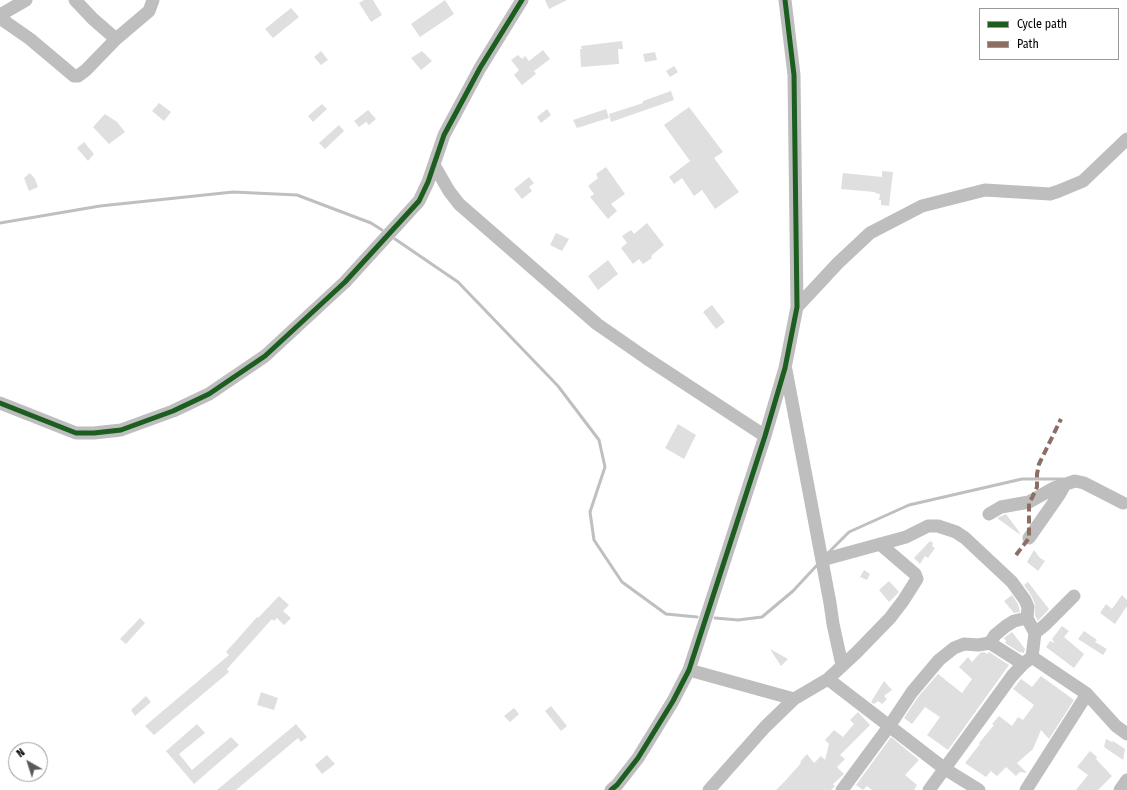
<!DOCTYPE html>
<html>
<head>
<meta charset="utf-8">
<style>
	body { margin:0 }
	#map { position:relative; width:1127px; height:790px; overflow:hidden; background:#fff; font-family:"Fira Sans Condensed",sans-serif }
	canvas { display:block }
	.legend { position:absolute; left:979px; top:8px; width:140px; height:52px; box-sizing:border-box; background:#fff; border:1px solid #999; margin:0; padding:5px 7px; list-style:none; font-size:12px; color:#000 }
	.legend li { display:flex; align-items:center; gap:8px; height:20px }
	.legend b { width:20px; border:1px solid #999 }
	.north { position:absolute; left:8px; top:742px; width:40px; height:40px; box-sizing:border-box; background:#fff; border:1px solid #999; border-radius:50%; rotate:321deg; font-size:11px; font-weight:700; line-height:16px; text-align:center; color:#000 }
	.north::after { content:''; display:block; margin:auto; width:14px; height:18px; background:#595959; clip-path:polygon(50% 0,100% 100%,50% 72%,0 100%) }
</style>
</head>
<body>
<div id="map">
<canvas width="1127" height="790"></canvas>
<ul class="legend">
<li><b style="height:5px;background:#1b5e20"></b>Cycle path</li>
<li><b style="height:5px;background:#8d6e63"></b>Path</li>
</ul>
<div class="north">N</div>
</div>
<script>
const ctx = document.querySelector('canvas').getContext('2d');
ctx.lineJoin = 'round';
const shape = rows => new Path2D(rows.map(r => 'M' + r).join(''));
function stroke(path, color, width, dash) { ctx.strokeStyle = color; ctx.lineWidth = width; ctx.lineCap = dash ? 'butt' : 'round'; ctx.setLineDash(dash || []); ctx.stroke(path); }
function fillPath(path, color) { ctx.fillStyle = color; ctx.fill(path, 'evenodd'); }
stroke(shape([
	[0,223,100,206,233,192,297,195,371,223,382,230],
	[395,239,458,282,558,386,599,440,605,467,590,512,594,540,622,582,666,614,697,617],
	[828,553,849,532,909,505,1022,479,1063,479],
	[715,618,738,620,762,617,793,591,819,563]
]), '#bfbfbf', 3);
fillPath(shape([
	[364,0,373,0,382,15,371,22,359,3],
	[445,0,454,14,420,37,411,24],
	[545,0,567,0,549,9],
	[291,8,299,17,273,38,265,29],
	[622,41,623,49,618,49,619,64,581,67,580,49,582,49,581,46],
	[543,50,550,59,534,71,536,74,522,85,514,75,519,70,511,60,518,55,522,59,525,56,529,61],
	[321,51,328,60,321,65,314,57],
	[422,51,432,61,421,70,411,58],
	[655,52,657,60,645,62,643,54],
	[674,66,678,72,670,77,666,71],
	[671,91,674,100,611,122,609,114,643,103,643,101],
	[159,103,171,112,164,121,152,111],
	[322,104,327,109,313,122,308,116],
	[689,107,723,152,714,158,739,192,715,209,702,190,694,196,682,178,674,184,669,177,690,161,664,125],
	[547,109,551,115,541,123,537,117],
	[606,109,609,118,577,128,573,120],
	[368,110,376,119,369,125,366,122,359,127,354,121],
	[105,114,117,122,125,132,109,144,93,127],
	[339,125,344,131,325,149,319,143],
	[84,142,94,154,88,161,77,148],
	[606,167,625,194,611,204,617,211,608,219,590,197,594,194,588,186,598,178,596,174],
	[882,171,893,172,889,206,881,205,881,200,879,200,880,194,875,193,875,192,841,189,843,173,882,177],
	[30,173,35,179,38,187,29,191,24,178],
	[529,177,534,183,529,187,532,191,522,199,514,189],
	[647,223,664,245,651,256,652,258,643,264,639,259,633,264,621,248,627,243,622,236,631,230,634,234],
	[556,233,569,239,562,251,550,245],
	[608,260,618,274,598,290,588,276],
	[712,305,725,322,716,329,703,312],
	[678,424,696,435,684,459,665,448],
	[1006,514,1020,533,1019,534,997,518],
	[930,541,933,543,932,546,935,548,928,558,925,556,920,564,914,558],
	[1034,550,1040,558,1045,561,1038,571,1027,562],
	[864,570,870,574,867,580,860,577],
	[889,581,899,592,889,602,879,590],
	[1028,582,1049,609,1038,621,1035,616,1035,604,1031,595,1024,585],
	[1012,595,1018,604,1020,612,1014,613,1004,601],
	[1122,595,1127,600,1127,606,1115,624,1100,613,1106,604,1112,609],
	[279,596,289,605,283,611,291,618,284,625,277,618,274,621,272,619,227,669,229,672,154,735,145,726,229,655,226,652,257,617,258,618],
	[140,618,145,623,126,644,120,639],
	[1062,626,1069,631,1064,637,1084,654,1074,668,1046,647,1050,641,1055,643,1052,639],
	[1084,631,1097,640,1095,642,1107,649,1103,655,1078,639],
	[1012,632,1025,649,1024,653,1019,652,1005,643,1006,641,1004,638],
	[770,649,788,659,781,666],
	[984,652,987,654,989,652,1009,665,948,750,927,735,940,717,925,707,912,724,904,718,918,697,938,674,962,693,972,679,959,667,968,657,972,662,980,653],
	[1041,676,1074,700,1049,739,1041,730,1033,749,1017,763,1027,773,1020,772,1016,776,1006,767,997,776,991,771,986,777,965,763,980,744,979,743,994,725,992,724,999,716,1012,726,1018,717,1023,720,1034,705,1013,689,1021,679,1032,687],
	[884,681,892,690,884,696,887,699,882,704,878,701,874,704,871,702],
	[261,692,278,698,274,710,257,705],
	[146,696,151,702,135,716,131,710],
	[551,706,567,726,561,731,545,711],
	[514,708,519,714,510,722,504,716],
	[858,712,870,725,840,755,845,759,837,767,844,774,833,784,835,786,831,790,776,790,786,780,801,763,800,762,807,754,814,763,821,756,825,760,829,744,825,740,834,730,843,737,854,724,850,720],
	[197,724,205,733,179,754,192,770,231,737,239,745,194,784,166,751],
	[296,724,307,737,301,742,298,738,236,790,217,790],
	[891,737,919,760,905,775,917,785,914,790,872,790,867,786,863,790,856,785],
	[1106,739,1112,742,1113,741,1125,749,1123,760,1104,747],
	[1090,751,1097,757,1096,759,1112,776,1098,790,1076,790,1088,775,1077,767],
	[327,755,335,764,322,774,315,765]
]), '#dfdfdf');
stroke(shape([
	[75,0,93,19,116,39],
	[0,15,26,0],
	[0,18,30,39,74,76,78,76,86,70,116,39,149,11,153,0],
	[434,165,449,191,459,204,597,324,646,358,765,436],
	[797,307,838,263,870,233,922,206,985,190,1050,194,1059,191,1083,181,1127,139],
	[786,370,830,603,833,624,842,665],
	[0,403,76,433,94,433,121,430,173,411,209,394,265,356,345,282,419,201,428,182,444,135,480,68,522,0],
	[989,514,1001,507,1029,502,1054,488,1075,481,1084,483,1123,503],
	[1029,538,1059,495,1063,488,1062,486],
	[822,560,906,537,928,526,938,526,956,532,965,538,1012,582,1025,600,1028,607,1027,618,1035,633,1032,657,1023,664,1012,676,929,790],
	[1035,633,1045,625,1074,596],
	[990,643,1023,664],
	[1032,657,1087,694,1116,726,1127,734],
	[689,670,794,699],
	[828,679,945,769,979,790],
	[611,790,617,785,638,758,673,701,689,670,765,436,785,368,797,307,794,75,785,0],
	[709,790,765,727,794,699,828,679,856,653,890,618,903,601,917,579,915,574,880,544],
	[842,790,890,725,912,692,939,660,954,648,964,644,978,645,990,643,995,635,1006,626,1014,621,1027,618],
	[1026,790,1087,694],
	[1120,790,1127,780]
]), '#bebebe', 13);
stroke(shape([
	[1016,555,1029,538,1029,502,1032,498,1037,487,1037,474,1039,464,1061,419]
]), '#8d6e63', 4, [8, 4]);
stroke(shape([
	[0,403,76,433,94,433,121,430,173,411,209,394,265,356,345,282,419,201,428,182,444,135,480,68,522,0],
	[611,790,617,785,638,758,673,701,689,670,765,436,785,368,797,307,794,75,785,0]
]), '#1b5e20', 5);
</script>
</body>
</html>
